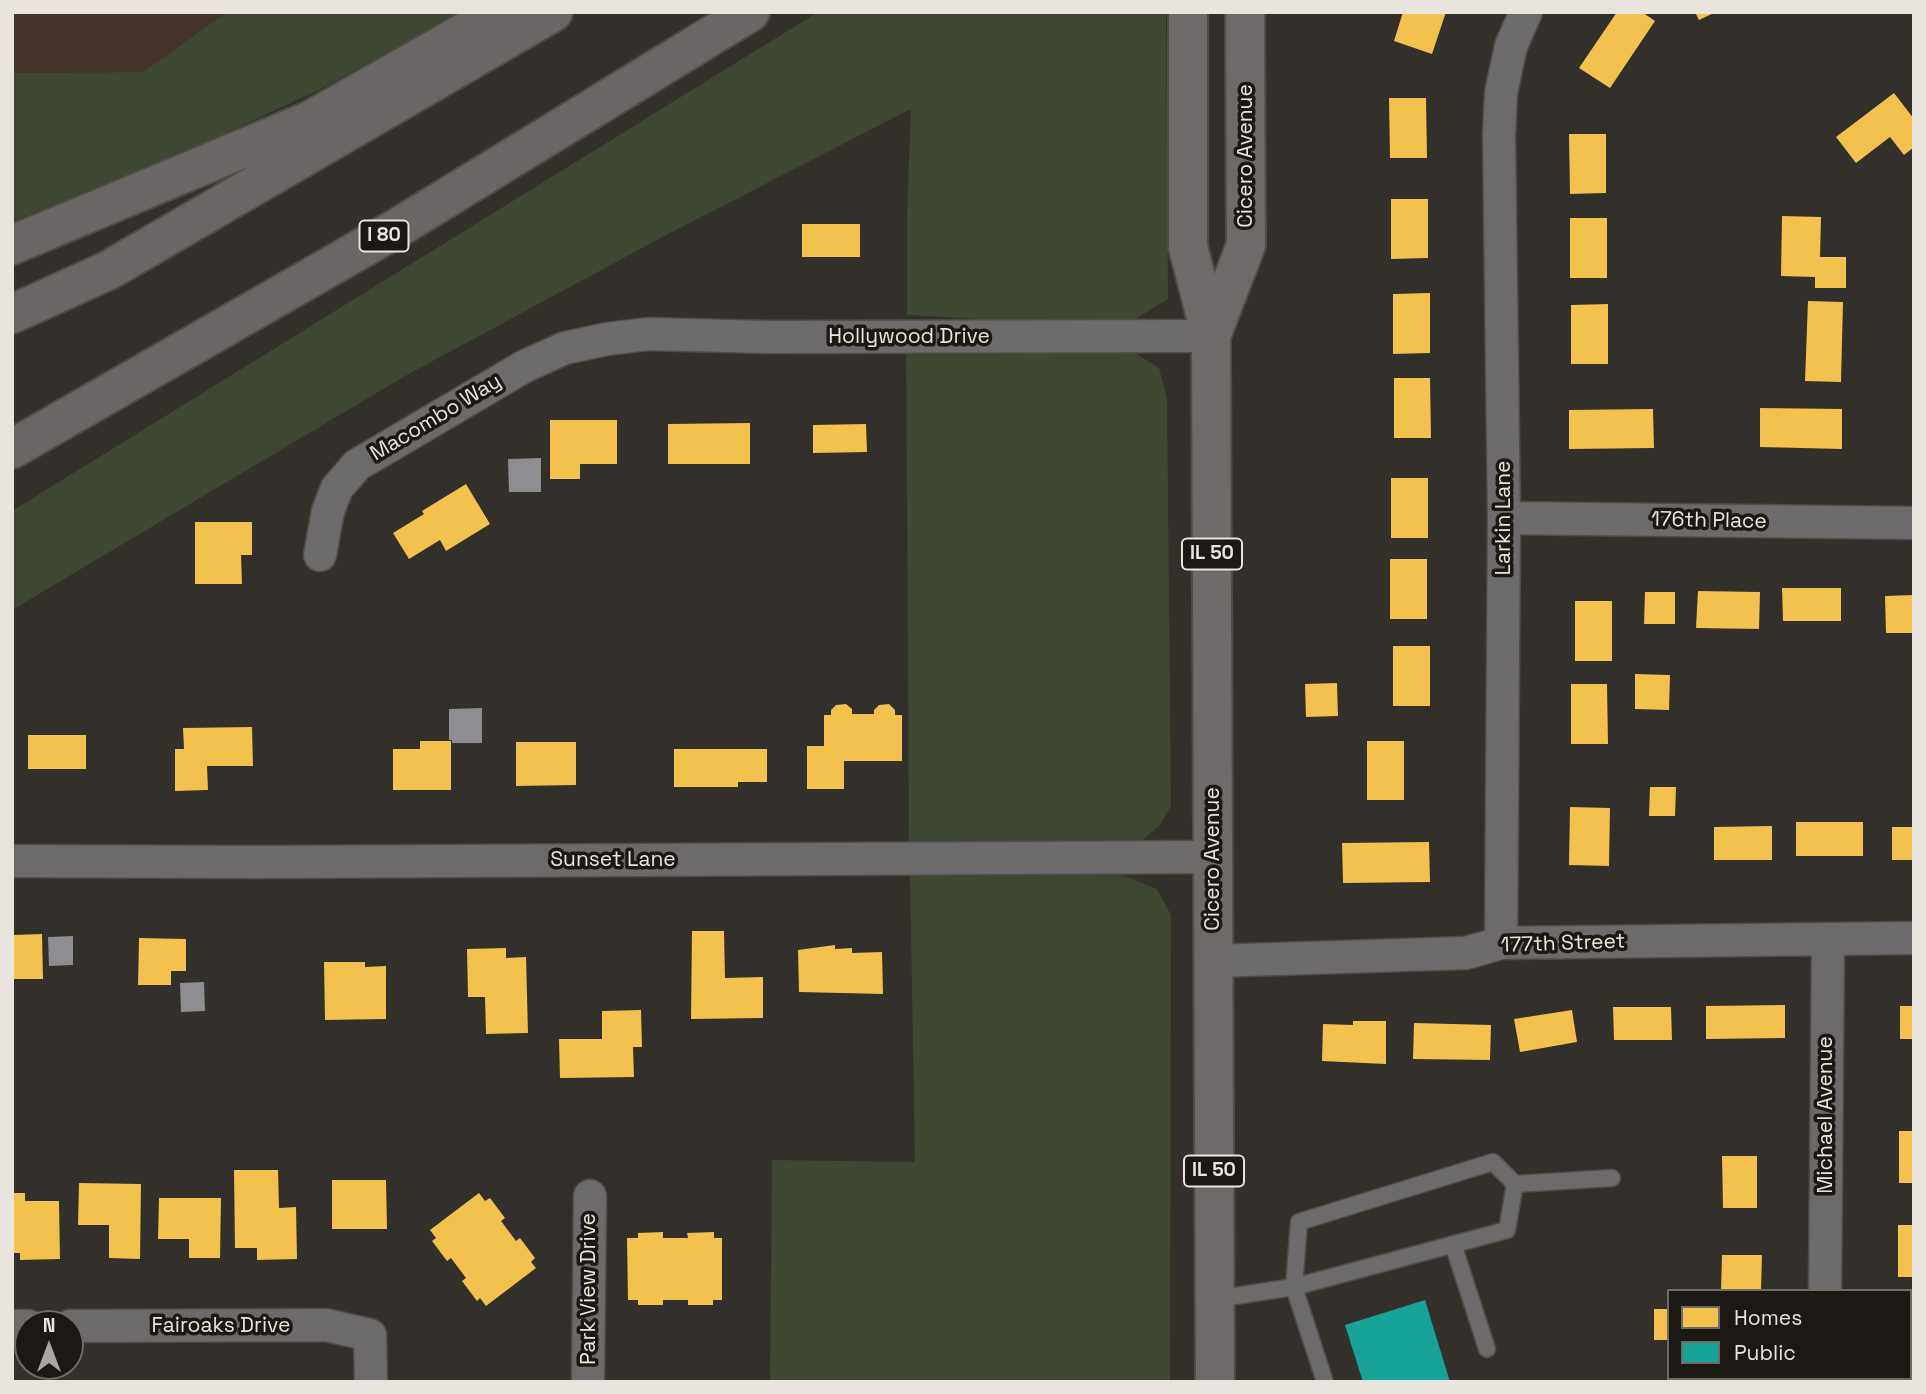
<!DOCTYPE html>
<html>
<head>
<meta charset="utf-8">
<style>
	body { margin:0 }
	#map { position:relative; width:1926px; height:1394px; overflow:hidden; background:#332f2a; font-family:"Space Grotesk",sans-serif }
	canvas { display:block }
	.frame { position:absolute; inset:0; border:14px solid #e9e4de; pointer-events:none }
	.legend { position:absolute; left:1667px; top:1289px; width:245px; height:91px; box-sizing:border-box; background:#1c1814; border:2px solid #6e6a65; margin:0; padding:9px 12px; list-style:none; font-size:21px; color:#e9e4de }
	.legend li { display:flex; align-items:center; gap:14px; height:35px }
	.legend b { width:35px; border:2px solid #6e6a65 }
	.north { position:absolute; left:14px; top:1310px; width:70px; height:70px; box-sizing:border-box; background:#1c1814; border:2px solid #6e6a65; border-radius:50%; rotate:0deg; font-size:19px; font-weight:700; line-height:28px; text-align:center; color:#e9e4de }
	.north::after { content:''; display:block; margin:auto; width:24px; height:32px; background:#a9a59f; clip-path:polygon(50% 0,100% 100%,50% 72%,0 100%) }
</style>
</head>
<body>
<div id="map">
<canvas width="1926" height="1394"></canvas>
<div class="frame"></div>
<ul class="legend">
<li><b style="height:19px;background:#f2c14e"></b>Homes</li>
<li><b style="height:19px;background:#17a398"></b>Public</li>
</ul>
<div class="north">N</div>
</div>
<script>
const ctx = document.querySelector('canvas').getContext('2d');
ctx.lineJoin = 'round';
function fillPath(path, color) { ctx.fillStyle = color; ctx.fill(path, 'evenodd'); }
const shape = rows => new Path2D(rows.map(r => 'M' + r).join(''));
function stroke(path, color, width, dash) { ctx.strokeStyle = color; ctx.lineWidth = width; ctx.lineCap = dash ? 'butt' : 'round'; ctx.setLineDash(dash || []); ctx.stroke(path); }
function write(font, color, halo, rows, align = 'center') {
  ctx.font = font + ' "Space Grotesk",sans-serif'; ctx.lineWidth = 7; ctx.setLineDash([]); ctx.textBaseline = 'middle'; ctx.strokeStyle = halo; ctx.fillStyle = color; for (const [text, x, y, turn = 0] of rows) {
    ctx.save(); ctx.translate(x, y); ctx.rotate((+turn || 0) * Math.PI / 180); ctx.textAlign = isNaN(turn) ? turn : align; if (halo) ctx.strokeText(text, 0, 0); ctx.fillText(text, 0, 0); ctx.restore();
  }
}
fillPath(shape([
	[12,12,227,12,143,72,12,73]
]), '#43332b');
fillPath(shape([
	[227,12,462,12,319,90,219,136,12,222,12,73,143,72],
	[818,12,1166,12,1168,299,1134,320,1069,324,907,315,907,212,911,109,670,233,405,376,12,610,12,511],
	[906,346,1132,351,1159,368,1167,398,1171,806,1160,825,1137,845,909,844],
	[910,874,1119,874,1157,889,1171,915,1170,1382,770,1382,772,1160,915,1162]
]), '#3e4731');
fillPath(shape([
	[1403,12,1446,12,1432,54,1394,41],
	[1617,12,1642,12,1655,21,1610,88,1579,68],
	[1695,12,1716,12,1699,20],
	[1894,93,1914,119,1914,147,1904,155,1890,137,1856,163,1836,137],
	[1389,98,1426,98,1427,158,1390,158],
	[1569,134,1606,134,1606,193,1570,194],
	[1391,199,1428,199,1428,258,1391,259],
	[1782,216,1821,217,1820,257,1846,257,1846,288,1815,288,1815,277,1781,276],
	[1570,218,1607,218,1607,278,1570,278],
	[802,224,860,224,860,257,802,257],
	[1430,293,1430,353,1393,354,1393,294],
	[1808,301,1843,302,1841,382,1805,381],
	[1608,304,1608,364,1571,364,1571,305],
	[1394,378,1430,378,1431,438,1394,438],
	[1760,408,1842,409,1842,449,1760,447],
	[1653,409,1654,448,1569,449,1569,410],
	[550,420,617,420,617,464,580,464,580,479,550,479],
	[750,423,750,464,668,464,668,424],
	[866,424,867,452,813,453,813,425],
	[1391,478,1428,478,1428,538,1391,538],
	[466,484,490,524,446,551,440,540,409,559,393,533,424,514,422,511],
	[195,522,252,522,252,555,241,555,242,584,195,584],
	[1390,559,1427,559,1427,619,1390,619],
	[1782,588,1841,588,1841,621,1783,621],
	[1698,591,1760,592,1759,629,1696,628],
	[1645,592,1675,592,1675,624,1644,624],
	[1914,595,1914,633,1886,633,1885,596],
	[1575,601,1612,601,1612,661,1575,661],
	[1393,646,1430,646,1430,706,1393,706],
	[1635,674,1670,675,1669,710,1635,709],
	[1337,683,1338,716,1306,717,1305,684],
	[1571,684,1607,684,1608,744,1571,744],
	[846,704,852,709,852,714,874,714,874,710,879,705,889,704,895,710,895,715,902,715,902,761,844,761,844,789,807,789,807,746,824,746,824,715,831,715,831,710,836,705],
	[252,727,253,766,207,766,208,790,175,791,175,749,184,749,183,728],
	[28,735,86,735,86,769,28,769],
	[420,741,451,741,451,790,393,790,393,749,420,749],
	[1367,741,1404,741,1404,800,1367,800],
	[516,742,576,742,576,785,516,786],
	[674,749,767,749,767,782,738,782,738,787,674,787],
	[1650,787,1676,787,1675,816,1649,816],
	[1570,807,1610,808,1609,866,1569,865],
	[1796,822,1863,822,1863,856,1796,856],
	[1772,826,1772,860,1714,860,1714,827],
	[1892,827,1914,827,1914,860,1892,860],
	[1429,842,1430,882,1343,883,1342,843],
	[692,931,724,931,725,978,763,977,763,1018,691,1019],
	[42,934,43,979,12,979,12,935],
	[139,938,186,939,186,971,171,971,171,985,138,985],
	[835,945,835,949,852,948,852,953,882,952,883,994,799,992,798,950],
	[506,948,506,958,526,957,528,1033,486,1034,485,997,468,997,467,949],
	[324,962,365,962,365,967,386,966,386,1019,325,1020],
	[1785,1005,1785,1038,1706,1039,1706,1006],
	[1900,1006,1914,1006,1914,1039,1900,1039],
	[1613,1007,1671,1007,1672,1040,1614,1040],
	[641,1010,642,1047,633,1047,634,1077,560,1078,559,1039,602,1039,602,1011],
	[1572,1010,1577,1042,1520,1052,1514,1019],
	[1353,1021,1386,1021,1386,1064,1322,1061,1323,1024,1353,1025],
	[1414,1023,1491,1025,1490,1060,1413,1059],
	[1899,1131,1914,1131,1914,1183,1899,1183],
	[1722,1156,1757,1156,1757,1208,1723,1208],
	[234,1170,278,1170,279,1208,296,1207,297,1259,257,1260,257,1248,235,1248],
	[332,1180,386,1180,387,1229,332,1229],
	[79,1183,141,1184,140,1259,109,1258,109,1225,78,1225],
	[12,1193,25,1193,25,1201,59,1201,60,1259,20,1260,20,1253,12,1253],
	[479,1193,485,1201,490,1198,505,1218,501,1221,516,1241,520,1238,535,1258,531,1262,536,1268,486,1306,480,1298,477,1301,462,1281,466,1278,451,1258,447,1261,432,1241,436,1238,430,1230],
	[159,1198,221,1198,220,1258,189,1258,189,1239,158,1239],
	[1898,1225,1914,1225,1914,1277,1898,1277],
	[663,1232,663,1238,688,1238,687,1233,714,1232,714,1238,722,1238,722,1300,713,1300,713,1305,688,1305,688,1300,663,1300,663,1305,638,1305,638,1300,628,1300,627,1238,638,1238,638,1233],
	[1722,1255,1762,1255,1761,1291,1721,1291],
	[1654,1309,1669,1309,1669,1340,1654,1340],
	[1910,1316,1914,1316,1914,1369,1910,1369],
	[1705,1378,1736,1378,1736,1382,1705,1382]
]), '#f2c14e');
fillPath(shape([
	[1425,1300,1450,1382,1363,1382,1345,1325]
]), '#17a398');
fillPath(shape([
	[541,458,541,492,509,492,508,459],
	[482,708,482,743,452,743,452,740,449,740,449,709],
	[73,936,73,965,49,966,48,937],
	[204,982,205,1011,181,1012,180,983]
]), '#8d8d92');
const lane = shape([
	[1453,1244,1487,1349],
	[1215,1299,1294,1287,1507,1230,1515,1184],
	[1325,1382,1294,1287,1299,1222,1493,1162,1515,1184,1612,1178]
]);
const street = shape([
	[1504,518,1914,523],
	[320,555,328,511,337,488,357,465,525,366,565,348,607,339,648,334,768,337,1211,336],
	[12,861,259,862,1213,857],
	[1501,943,1504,518,1499,135,1501,93,1511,46,1526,12],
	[1213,961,1466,953,1501,943,1914,938],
	[1825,1291,1828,939],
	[12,1326,28,1326],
	[70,1326,326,1325,370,1335,371,1382],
	[588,1382,590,1196],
	[1824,1382,1825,1378]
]);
const primary = shape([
	[1188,12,1188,247,1211,336,1215,1382],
	[1211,336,1246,245,1245,12]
]);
const highway = shape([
	[12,245,309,121,474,27,504,12],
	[12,314,109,270,553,12],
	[12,449,399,227,750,12]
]);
stroke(lane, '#4f4c48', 19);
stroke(street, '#4f4c48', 35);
stroke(primary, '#4f4c48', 42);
stroke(highway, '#4f4c48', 42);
stroke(lane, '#6c6a6a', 16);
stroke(street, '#6c6a6a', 32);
stroke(primary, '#6d6a69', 38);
stroke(highway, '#6a6666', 38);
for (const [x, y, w] of [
	[384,236,49],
	[1212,554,60],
	[1214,1171,60]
]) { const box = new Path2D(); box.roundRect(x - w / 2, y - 15.5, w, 31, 5); ctx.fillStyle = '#1c1814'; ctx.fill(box); stroke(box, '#e9e4de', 2); }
write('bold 19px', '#e9e4de', null, [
	["I 80",384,236],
	["IL 50",1212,554],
	["IL 50",1214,1171]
]);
write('21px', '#e9e4de', '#1c1814', [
	["Cicero Avenue",1246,156,-90],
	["Hollywood Drive",909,337],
	["Macombo Way",436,418,-31],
	["Larkin Lane",1504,518,-90],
	["176th Place",1709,521,1],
	["Cicero Avenue",1213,859,-90],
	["Sunset Lane",613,860],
	["177th Street",1563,944,-2],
	["Michael Avenue",1826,1115,-90],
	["Park View Drive",589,1289,-90],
	["Fairoaks Drive",221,1326]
]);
</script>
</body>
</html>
